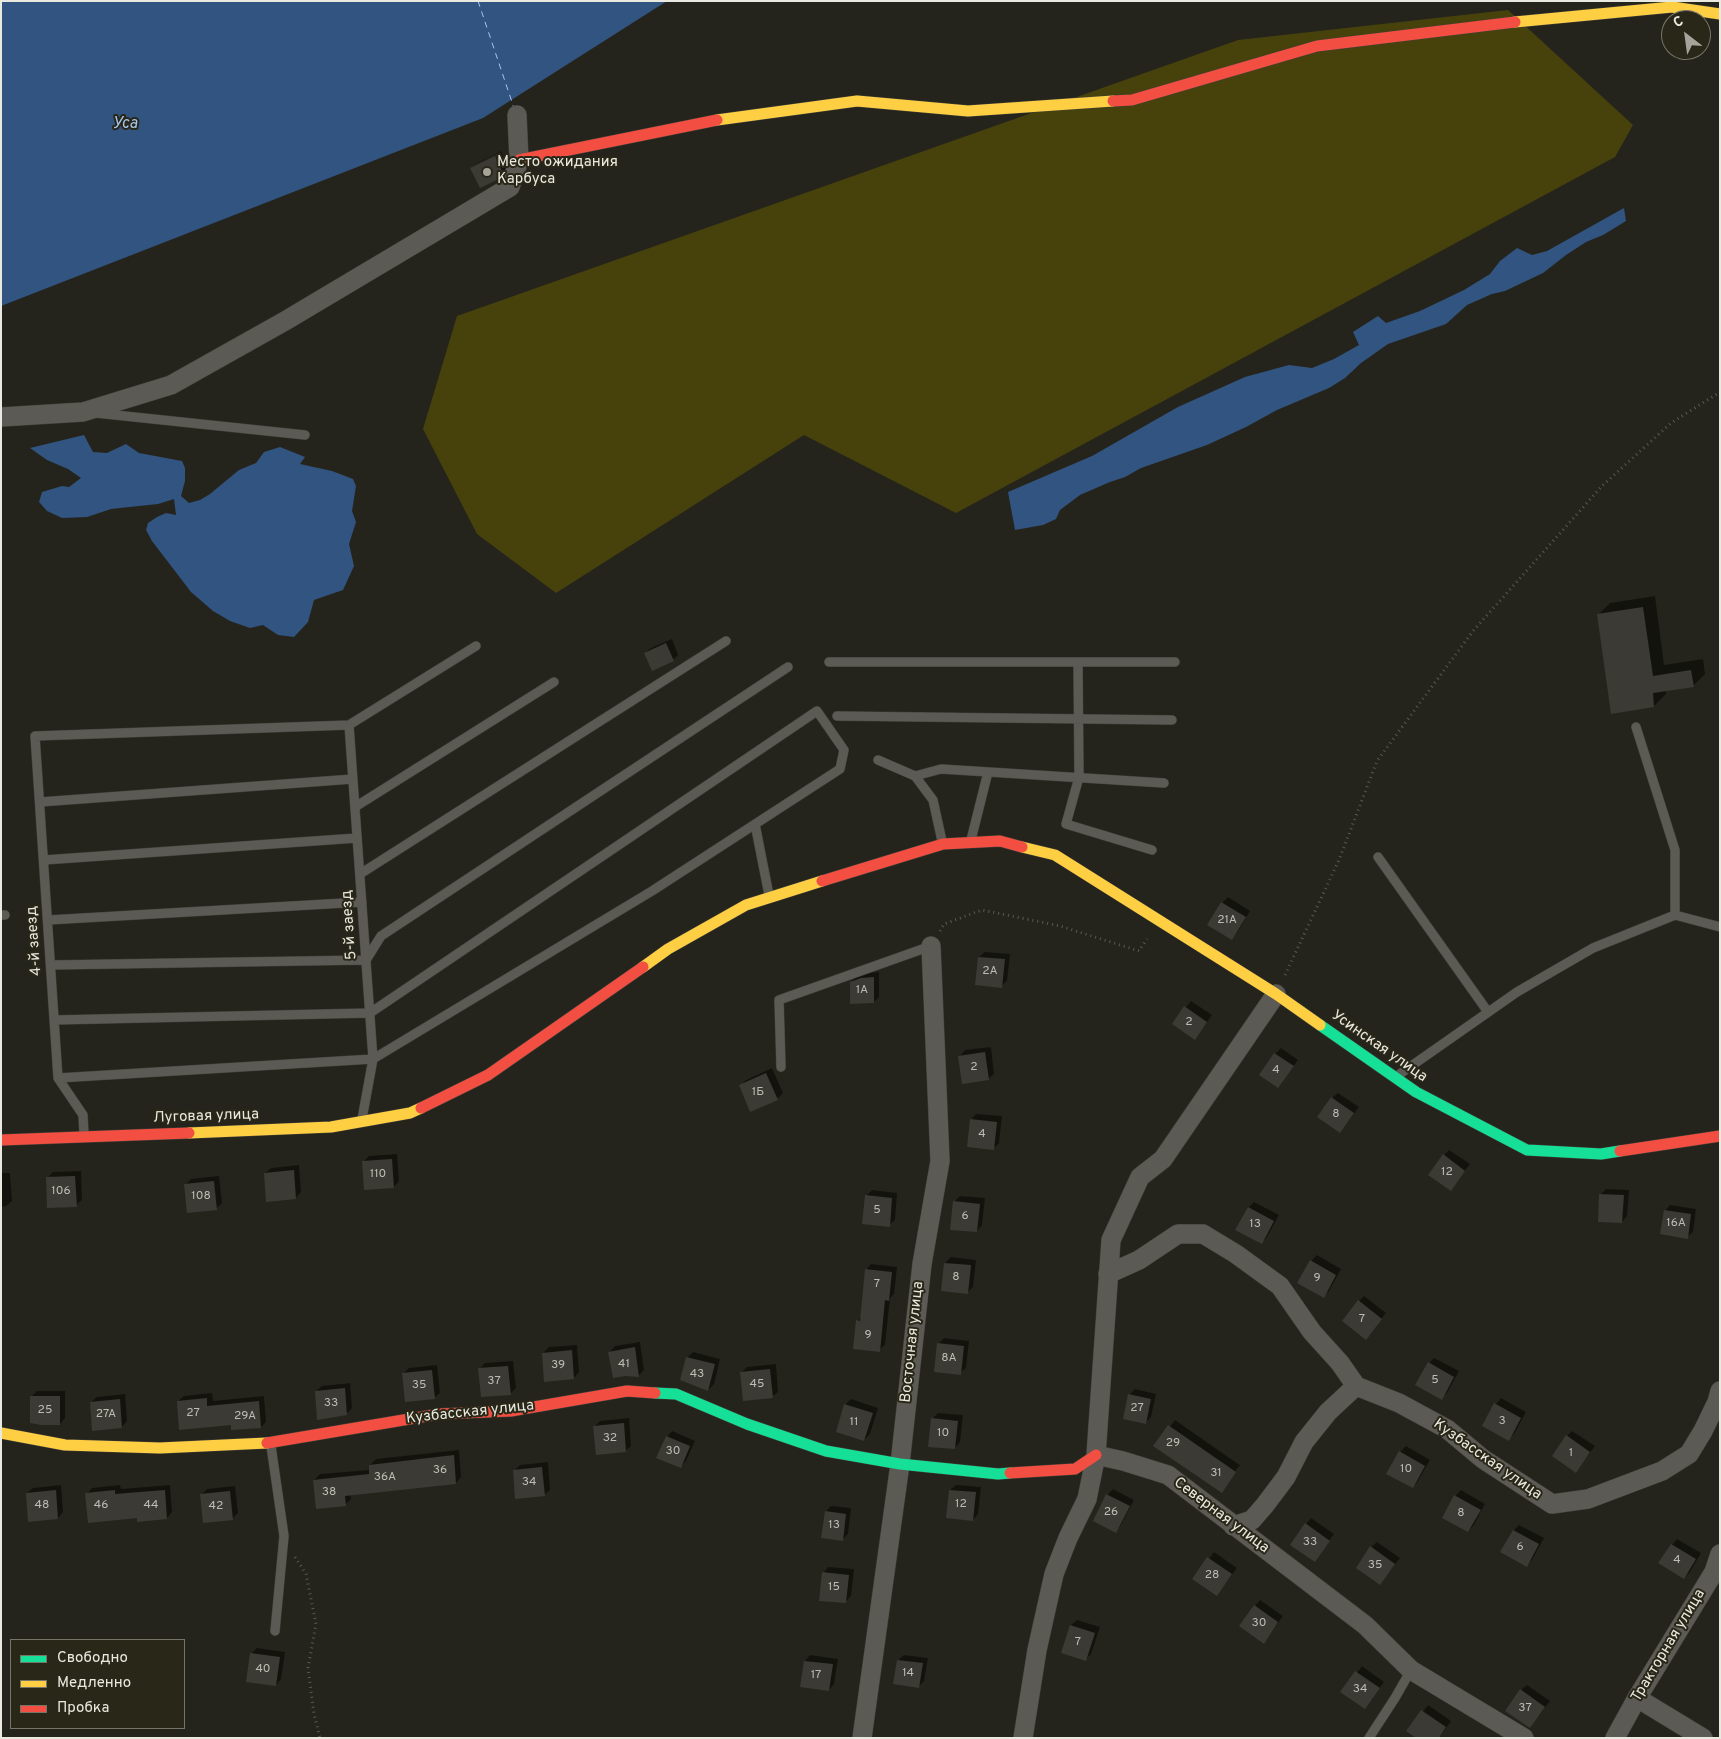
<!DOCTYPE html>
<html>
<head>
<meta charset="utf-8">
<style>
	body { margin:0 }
	#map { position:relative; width:1721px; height:1739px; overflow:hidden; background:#25241c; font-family:Overpass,sans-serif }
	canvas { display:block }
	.frame { position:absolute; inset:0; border:2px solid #e9e9df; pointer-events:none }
	.legend { position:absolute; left:10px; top:1639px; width:175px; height:90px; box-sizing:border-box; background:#292718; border:1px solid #767568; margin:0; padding:6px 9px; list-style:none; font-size:15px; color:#e9e9df }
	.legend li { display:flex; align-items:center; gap:10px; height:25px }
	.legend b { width:25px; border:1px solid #767568 }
	.north { position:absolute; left:1661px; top:10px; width:50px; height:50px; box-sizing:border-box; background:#292718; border:1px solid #767568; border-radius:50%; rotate:330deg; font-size:14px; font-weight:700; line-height:20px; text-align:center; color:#e9e9df }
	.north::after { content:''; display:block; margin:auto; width:18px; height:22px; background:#a4a49b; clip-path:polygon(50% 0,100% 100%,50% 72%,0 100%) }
</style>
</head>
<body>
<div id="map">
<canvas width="1721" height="1739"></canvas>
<div class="frame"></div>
<ul class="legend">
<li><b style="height:6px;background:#16e098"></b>Свободно</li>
<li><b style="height:6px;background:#ffcf43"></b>Медленно</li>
<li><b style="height:6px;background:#f24e42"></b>Пробка</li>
</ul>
<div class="north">С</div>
</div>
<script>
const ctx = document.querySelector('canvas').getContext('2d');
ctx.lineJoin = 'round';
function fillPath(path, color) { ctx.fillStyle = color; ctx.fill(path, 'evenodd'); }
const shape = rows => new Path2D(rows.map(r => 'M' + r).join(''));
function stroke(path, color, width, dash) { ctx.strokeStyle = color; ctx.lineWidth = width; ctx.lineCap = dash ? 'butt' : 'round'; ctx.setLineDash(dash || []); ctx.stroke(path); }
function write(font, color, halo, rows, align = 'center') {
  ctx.font = font + ' Overpass,sans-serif'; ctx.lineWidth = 4; ctx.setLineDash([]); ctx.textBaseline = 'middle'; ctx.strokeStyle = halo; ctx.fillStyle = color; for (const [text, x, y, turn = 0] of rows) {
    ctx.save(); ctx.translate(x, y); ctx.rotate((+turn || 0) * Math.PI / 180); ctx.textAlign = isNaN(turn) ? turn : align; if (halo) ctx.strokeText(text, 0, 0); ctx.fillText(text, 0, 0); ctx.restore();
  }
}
fillPath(shape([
	[1508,10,1633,125,1615,157,956,513,804,435,556,593,477,534,423,429,457,316,1238,40]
]), '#47410c');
fillPath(shape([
	[1,1,667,1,483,118,1,306],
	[1624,208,1626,221,1603,235,1586,242,1566,255,1543,273,1505,291,1492,294,1467,305,1446,324,1388,344,1361,363,1345,378,1329,388,1277,410,1246,427,1207,445,1141,468,1125,477,1110,482,1080,495,1060,510,1056,519,1043,525,1015,530,1008,492,1092,456,1178,407,1245,377,1289,365,1312,368,1334,359,1359,345,1353,332,1378,316,1386,323,1420,311,1464,290,1490,274,1500,261,1517,248,1532,255,1547,251],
	[84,435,93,452,107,453,126,444,139,453,182,461,185,468,185,481,181,496,189,503,200,500,210,494,239,470,256,463,264,452,280,447,305,457,300,464,332,471,353,479,356,486,352,511,356,522,349,544,354,566,343,590,314,600,308,622,294,637,278,635,263,625,250,628,230,621,213,611,191,592,152,541,146,530,148,523,157,517,166,513,176,515,174,499,158,504,111,509,87,517,62,518,47,511,39,502,42,492,62,486,69,487,81,478,68,469,47,460,30,448]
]), '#325480');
fillPath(shape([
	[501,151,508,167,506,171,500,177,472,169,477,163],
	[500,152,501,155,476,167,476,164],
	[1655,596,1664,665,1703,659,1705,674,1693,686,1665,690,1666,694,1654,706,1598,615,1610,603],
	[672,639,678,655,673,660,645,653,651,648],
	[1228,897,1250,911,1237,933,1232,938,1222,903],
	[985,952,1010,954,1007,981,1001,986,979,957],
	[879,972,879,997,874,1002,851,982,857,976,867,973],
	[1191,1001,1212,1015,1195,1038,1173,1023],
	[991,1047,994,1074,988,1079,960,1056,965,1050],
	[1281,1048,1298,1060,1278,1087,1275,1054],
	[772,1068,783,1093,777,1099,740,1086,746,1080],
	[1338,1093,1359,1107,1340,1132,1332,1098],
	[976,1114,1002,1116,999,1143,993,1149,971,1120],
	[1449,1150,1470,1164,1451,1189,1444,1155],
	[397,1154,399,1181,394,1187,363,1162,369,1156],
	[299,1165,301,1192,296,1198,265,1173,271,1168],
	[81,1171,82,1200,76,1205,47,1178,53,1172],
	[1,1173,10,1173,12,1201,6,1206,1,1207],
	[219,1176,222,1203,216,1209,186,1184,191,1179],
	[1606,1189,1629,1190,1627,1216,1622,1222,1601,1194],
	[872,1190,897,1193,895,1220,889,1225,866,1196],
	[960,1196,985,1198,982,1225,977,1231,954,1202],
	[1254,1202,1279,1215,1267,1237,1262,1243,1237,1229,1249,1207],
	[1670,1205,1696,1209,1693,1232,1687,1237,1665,1211],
	[1317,1255,1341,1269,1329,1291,1324,1296,1311,1261],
	[951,1257,976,1260,973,1287,968,1292,945,1263],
	[871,1264,897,1267,894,1294,890,1298,885,1345,879,1350,858,1321,861,1317,866,1270],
	[1364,1296,1386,1313,1371,1332,1359,1301],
	[944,1338,969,1341,966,1368,960,1373,938,1344],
	[640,1342,644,1370,639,1375,625,1375,610,1352,615,1346],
	[577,1345,579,1372,574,1378,543,1353,549,1347],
	[693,1352,720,1359,714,1384,708,1390,687,1358],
	[1434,1358,1459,1371,1447,1393,1442,1398,1429,1363],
	[513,1361,516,1388,510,1394,479,1369,485,1363],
	[776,1364,778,1392,772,1397,742,1372,747,1367],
	[437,1365,440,1393,434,1398,404,1373,409,1368],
	[350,1383,352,1408,347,1413,316,1391,322,1386],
	[1135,1389,1156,1394,1151,1417,1146,1422,1129,1395],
	[37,1391,65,1391,65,1418,60,1424,31,1397],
	[212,1393,213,1401,264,1396,266,1422,261,1427,232,1424,178,1401,184,1396],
	[125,1394,127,1421,122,1427,91,1402,97,1397],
	[1501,1398,1526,1412,1514,1434,1508,1439,1496,1404],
	[851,1399,878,1408,870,1434,864,1440,845,1405],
	[938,1413,963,1415,960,1442,955,1448,932,1419],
	[629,1418,631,1446,625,1451,595,1426,600,1421],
	[1175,1420,1241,1466,1239,1466,1224,1487,1155,1446],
	[672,1431,695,1441,686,1461,680,1467,667,1437],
	[1572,1431,1595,1446,1576,1471,1567,1436],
	[1406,1446,1430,1460,1418,1481,1413,1487,1400,1452],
	[459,1450,461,1477,456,1483,350,1494,351,1499,345,1505,314,1480,320,1474,370,1470,370,1465,376,1459],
	[548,1462,550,1490,544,1495,514,1471,520,1465],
	[61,1485,63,1512,58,1518,27,1493,33,1488],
	[120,1485,121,1489,170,1485,172,1512,167,1518,138,1516,87,1494,92,1488],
	[956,1485,981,1487,978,1514,973,1520,950,1490],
	[235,1486,238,1513,232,1519,201,1495,207,1489],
	[1113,1489,1134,1500,1121,1525,1116,1531,1107,1495],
	[1461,1490,1485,1504,1474,1525,1468,1531,1455,1496],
	[831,1506,851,1508,848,1534,842,1540,826,1511],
	[1311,1518,1334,1534,1315,1560,1306,1524],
	[1519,1525,1544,1538,1532,1560,1527,1565,1502,1552,1514,1530],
	[1677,1539,1701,1553,1690,1572,1684,1578,1672,1545],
	[1377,1542,1400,1558,1380,1583,1371,1547],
	[1214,1552,1237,1568,1217,1594,1194,1578],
	[828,1567,854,1569,851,1596,845,1602,823,1573],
	[1260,1600,1283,1616,1263,1642,1255,1606],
	[1077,1620,1100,1627,1091,1654,1085,1660,1071,1625],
	[257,1648,285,1652,281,1679,276,1685,252,1653],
	[810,1655,838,1659,834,1684,829,1690,805,1661],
	[904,1655,928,1658,924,1681,919,1686,898,1660],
	[1362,1666,1384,1682,1365,1708,1342,1692],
	[1527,1685,1550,1701,1530,1727,1521,1690],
	[1428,1705,1451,1721,1439,1738,1408,1731]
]), '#0007');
stroke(shape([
	[478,1,514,108]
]), '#a5c6f3', 1, [6, 5]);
fillPath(shape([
	[495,156,503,173,501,178,480,188,470,168],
	[1643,607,1653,676,1691,670,1694,687,1653,693,1654,707,1611,714,1597,614],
	[666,643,674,661,652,671,644,653],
	[1221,902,1246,917,1232,940,1207,925],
	[978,957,1005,959,1002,988,975,985],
	[874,977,874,1003,850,1004,850,982,861,978],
	[1184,1006,1207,1022,1195,1040,1172,1024],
	[985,1052,989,1080,962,1084,958,1056],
	[1274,1053,1294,1066,1278,1088,1259,1075],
	[766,1073,778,1100,750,1112,739,1085],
	[1331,1097,1354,1113,1340,1133,1317,1117],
	[970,1119,997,1122,994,1150,967,1147],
	[1443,1154,1465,1171,1451,1191,1428,1175],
	[392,1159,394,1188,364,1190,362,1161],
	[294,1170,296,1199,266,1202,264,1173],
	[75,1176,77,1207,47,1208,46,1177],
	[214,1181,217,1210,187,1213,184,1184],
	[1599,1194,1624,1195,1622,1223,1598,1222],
	[865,1195,892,1198,890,1227,862,1224],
	[953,1201,980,1204,977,1232,950,1230],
	[1248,1207,1274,1221,1262,1244,1235,1230],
	[1664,1210,1691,1214,1688,1239,1660,1234],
	[1310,1260,1336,1275,1324,1298,1297,1283],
	[944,1263,971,1265,968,1294,941,1291],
	[865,1269,892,1272,889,1301,885,1300,880,1352,853,1349,856,1320,860,1321],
	[1358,1300,1382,1319,1366,1340,1342,1321],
	[937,1343,964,1346,961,1375,934,1372],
	[635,1347,639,1377,625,1376,613,1378,608,1352],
	[572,1350,574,1379,544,1382,542,1353],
	[686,1357,715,1364,708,1391,680,1380],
	[1428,1362,1454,1377,1442,1400,1415,1385],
	[508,1366,511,1395,481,1397,478,1368],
	[770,1369,773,1398,743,1401,740,1372],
	[432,1370,435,1399,405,1402,402,1373],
	[345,1388,347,1415,317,1420,315,1391],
	[1128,1394,1151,1399,1146,1424,1123,1419],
	[30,1396,60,1396,60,1425,41,1425,30,1423],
	[207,1398,207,1406,259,1401,261,1428,231,1430,231,1425,179,1430,177,1401],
	[120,1399,122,1428,92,1431,90,1402],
	[1494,1403,1521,1418,1509,1441,1482,1426],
	[844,1404,873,1413,864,1441,836,1432],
	[931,1418,958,1421,955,1449,928,1447],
	[624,1423,626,1452,596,1455,593,1426],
	[1168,1425,1236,1472,1222,1493,1153,1446],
	[1566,1435,1590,1452,1576,1473,1552,1456],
	[666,1436,690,1446,681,1468,656,1458],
	[1399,1451,1425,1466,1413,1488,1386,1474],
	[454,1455,456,1484,345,1496,346,1506,316,1509,313,1480,369,1474,369,1465],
	[542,1467,545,1496,515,1499,513,1470],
	[56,1490,58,1519,28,1522,26,1493],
	[115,1490,115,1494,165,1490,167,1519,137,1522,137,1518,88,1523,85,1493],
	[949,1490,976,1492,973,1521,946,1518],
	[230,1491,233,1520,203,1523,200,1494],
	[1106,1494,1130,1506,1116,1533,1093,1521],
	[1454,1495,1481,1510,1468,1532,1442,1518],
	[825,1511,846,1514,843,1541,821,1538],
	[1305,1523,1330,1541,1315,1562,1290,1545],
	[1513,1530,1539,1544,1527,1567,1500,1552],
	[1671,1544,1696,1559,1684,1579,1658,1563],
	[1370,1546,1395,1564,1380,1585,1356,1568],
	[1207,1557,1232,1574,1217,1596,1192,1579],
	[822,1572,849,1575,846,1603,819,1601],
	[1254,1605,1278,1622,1264,1644,1239,1626],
	[1070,1625,1095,1633,1086,1661,1061,1653],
	[250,1653,280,1657,276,1686,246,1682],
	[897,1660,923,1663,919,1688,893,1684],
	[804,1661,833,1664,829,1691,800,1687],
	[1355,1671,1380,1688,1365,1709,1340,1692],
	[1520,1689,1545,1707,1530,1728,1505,1711],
	[1421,1710,1446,1727,1439,1738,1416,1738,1406,1731]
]), '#3b3a34');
const lane = shape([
	[96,413,305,435],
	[829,662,1175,662],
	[1078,662,1079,777,1066,824,1152,850],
	[837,716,1172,720],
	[349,725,373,1059,362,1119],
	[1636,727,1675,850,1675,915],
	[878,760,915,776,933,800,942,841],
	[915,776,941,769,1164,783],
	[40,802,353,779],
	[355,807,554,682],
	[755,824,769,895],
	[971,840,988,772],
	[1378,857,1488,1012],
	[44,860,357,838],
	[360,874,726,641],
	[1,915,5,915],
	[48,920,362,902],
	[51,965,366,960,381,936,788,667],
	[54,1020,370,1013,817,711,844,750,840,769,652,891,373,1059,58,1078],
	[781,1067,779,1000,931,946],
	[1397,1076,1517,992,1593,948,1675,915,1720,927],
	[84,1134,83,1115,58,1078,35,736,349,725,476,646],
	[271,1446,284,1536,275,1631],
	[1369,1738,1395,1698,1411,1670]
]);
const street = shape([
	[1,417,83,412,171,385,285,321,510,187,519,160,517,115],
	[1108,1274,1139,1260,1178,1234,1203,1234,1236,1254,1280,1286,1312,1332,1340,1363,1356,1386,1399,1403,1447,1429,1483,1459,1552,1504,1588,1499,1662,1471,1689,1454,1703,1431,1717,1402,1720,1391],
	[1096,1455,1123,1461,1168,1475,1365,1625,1411,1670,1524,1738],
	[1233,1526,1252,1520,1265,1505,1286,1477,1304,1442,1328,1412,1356,1386],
	[1637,1698,1703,1738],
	[862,1738,900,1464,922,1264,940,1161,931,946],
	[1023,1738,1037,1650,1054,1574,1068,1538,1087,1499,1096,1455,1111,1240,1140,1177,1163,1159,1276,994],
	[1615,1738,1637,1698,1714,1572,1720,1554]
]);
const fast = shape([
	[1320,1025,1416,1092,1527,1150,1601,1154,1620,1151],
	[655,1393,676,1394,747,1424,826,1451,900,1464,998,1474,1010,1473]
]);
const slow = shape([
	[1515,22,1672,7,1720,14],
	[717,120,857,101,968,111,1113,101],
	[1022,847,1055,855,1276,994,1320,1025],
	[643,967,668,949,746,905,822,881],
	[189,1133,331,1127,410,1113,421,1108],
	[1,1433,65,1445,160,1448,267,1443]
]);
const jam = shape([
	[1113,101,1132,100,1317,46,1515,22],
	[519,160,717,120],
	[822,881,943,844,1000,841,1022,847],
	[421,1108,488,1075,643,967],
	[1,1140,189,1133],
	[1620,1151,1720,1136],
	[267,1443,439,1414,511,1411,627,1391,655,1393],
	[1010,1473,1075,1469,1096,1455]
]);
stroke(lane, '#41413a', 10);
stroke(street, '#41413a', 20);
stroke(fast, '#41413a', 12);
stroke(slow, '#41413a', 12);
stroke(jam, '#41413a', 12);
stroke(shape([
	[940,931,944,924,982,910,1060,926,1139,951,1147,939],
	[1285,975,1339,860,1377,761,1473,631,1602,486,1671,423,1720,392],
	[295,1557,306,1574,316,1624,308,1668,314,1714,320,1738]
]), '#595852', 3, [1, 4]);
stroke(lane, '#5b5a54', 9);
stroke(street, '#5b5a54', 19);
stroke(fast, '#16e098', 11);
stroke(slow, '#ffcf43', 11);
stroke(jam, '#f24e42', 11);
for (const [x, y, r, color] of [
	[487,172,5,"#a4a49b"]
]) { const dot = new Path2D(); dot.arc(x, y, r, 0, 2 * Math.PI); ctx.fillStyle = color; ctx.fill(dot); stroke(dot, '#292718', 2); }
write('12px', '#bebdb4', null, [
	["21А",1227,921],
	["2А",990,972],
	["1А",862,991],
	["2",1189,1023],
	["2",974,1068],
	["4",1276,1071],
	["1Б",758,1093],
	["8",1336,1115],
	["4",982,1135],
	["12",1447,1173],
	["110",378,1175],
	["106",61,1192],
	["108",201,1197],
	["5",877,1211],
	["6",965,1217],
	["16А",1676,1224],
	["13",1255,1225],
	["8",956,1278],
	["9",1317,1279],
	["7",877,1285],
	["7",1362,1320],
	["9",868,1336],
	["8А",949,1359],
	["41",624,1365],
	["39",558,1366],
	["43",697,1375],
	["5",1435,1381],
	["37",494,1382],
	["45",757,1385],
	["35",419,1386],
	["33",331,1404],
	["27",1137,1409],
	["25",45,1411],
	["27",193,1414],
	["27А",106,1415],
	["29А",245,1417],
	["3",1502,1422],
	["11",854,1423],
	["10",943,1434],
	["32",610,1439],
	["29",1173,1444],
	["30",673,1452],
	["1",1571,1454],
	["10",1406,1470],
	["36",440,1471],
	["31",1216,1474],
	["36А",385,1478],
	["34",529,1483],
	["38",329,1493],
	["12",961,1505],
	["48",42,1506],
	["46",101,1506],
	["44",151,1506],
	["42",216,1507],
	["26",1111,1513],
	["8",1461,1514],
	["13",834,1526],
	["33",1310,1543],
	["6",1520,1548],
	["4",1677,1561],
	["35",1375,1566],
	["28",1212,1576],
	["15",834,1588],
	["30",1259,1624],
	["7",1078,1643],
	["40",263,1670],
	["14",908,1674],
	["17",816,1676],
	["34",1360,1690],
	["37",1525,1709]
]);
write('15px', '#e9e9df', '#292718', [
	["Место ожидания",497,163],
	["Карбуса",497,180]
], 'left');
write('15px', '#e9e9df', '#292718', [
	["5-й заезд",350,925,-94],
	["4-й заезд",35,941,-94],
	["Усинская улица",1379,1047,35],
	["Луговая улица",206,1117,-2],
	["Восточная улица",913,1342,-84],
	["Кузбасская улица",470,1413,-6],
	["Кузбасская улица",1487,1460,35],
	["Северная улица",1221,1516,37],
	["Тракторная улица",1669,1646,-59]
]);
write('italic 16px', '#a5c6f3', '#292718', [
	["Уса",125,125]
]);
</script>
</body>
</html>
